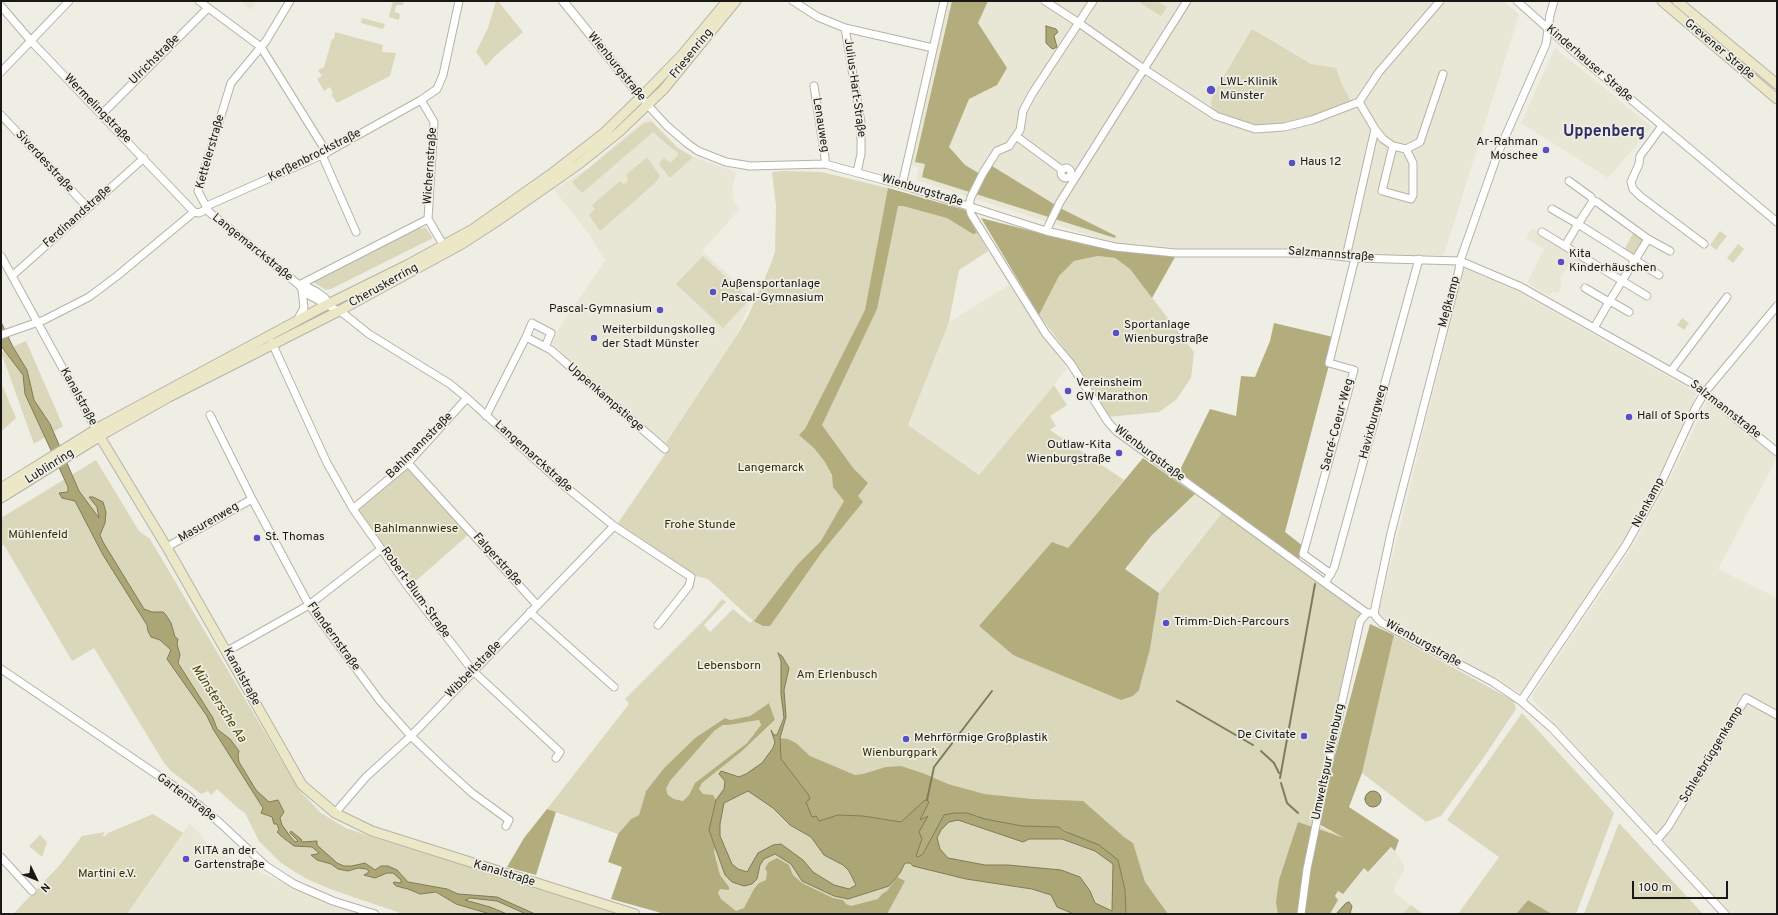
<!DOCTYPE html>
<html>
<head>
<meta charset="utf-8">
<style>
	body { margin:0 }
	#map { position:relative; width:1778px; height:915px; overflow:hidden; background:#efeee4; font-family:Overpass,sans-serif }
	canvas { display:block }
	.frame { position:absolute; inset:0; border:2px solid #191815; pointer-events:none }
	.north { position:absolute; left:16px; top:859px; width:40px; height:40px; -webkit-text-stroke:3px #efeee4; paint-order:stroke; rotate:133deg; font-size:11px; font-weight:700; line-height:16px; text-align:center; color:#191815 }
	.north::after { content:''; display:block; margin:auto; width:14px; height:18px; background:#191815; clip-path:polygon(50% 0,100% 100%,50% 72%,0 100%) }
	.scale { position:absolute; left:1632px; top:881px; width:96px; height:18px; box-sizing:border-box; border:2px solid #191815; border-top:0; padding-left:5px; font-size:12px; line-height:14px; white-space:nowrap; color:#191815; -webkit-text-stroke:3px #efeee4; paint-order:stroke }
</style>
</head>
<body>
<div id="map">
<canvas width="1778" height="915"></canvas>
<div class="frame"></div>
<div class="north">N</div>
<div class="scale">100 m</div>
</div>
<script>
const ctx = document.querySelector('canvas').getContext('2d');
ctx.lineJoin = 'round';
function fillPath(path, color) { ctx.fillStyle = color; ctx.fill(path, 'evenodd'); }
const shape = rows => new Path2D(rows.map(r => 'M' + r).join(''));
function stroke(path, color, width, dash) { ctx.strokeStyle = color; ctx.lineWidth = width; ctx.lineCap = dash ? 'butt' : 'round'; ctx.setLineDash(dash || []); ctx.stroke(path); }
function write(font, color, halo, rows, align = 'center') {
  ctx.font = font + ' Overpass,sans-serif'; ctx.lineWidth = 3.5; ctx.setLineDash([]); ctx.textBaseline = 'middle'; ctx.strokeStyle = halo; ctx.fillStyle = color; for (const [text, x, y, turn = 0] of rows) {
    ctx.save(); ctx.translate(x, y); ctx.rotate((+turn || 0) * Math.PI / 180); ctx.textAlign = isNaN(turn) ? turn : align; if (halo) ctx.strokeText(text, 0, 0); ctx.fillText(text, 0, 0); ctx.restore();
  }
}
fillPath(shape([
	[240,1,256,1,251,10],
	[948,1,1503,1,1519,14,1444,255,1373,256,1308,250,1174,249,1114,243,916,180,919,167,910,165],
	[1555,48,1652,127,1608,178,1521,123],
	[648,117,678,148,693,157,736,172,732,190,734,203,740,209,702,251,753,297,734,340,666,443,591,380,552,343,559,328,605,261,589,234,554,190,588,168],
	[1532,228,1586,261,1581,269,1569,264,1560,279,1562,280,1560,283,1562,284,1558,293,1552,291,1550,296,1527,283,1544,249,1526,238],
	[1464,268,1515,290,1697,393,1660,476,1623,543,1521,693,1378,614],
	[1009,285,1067,369,979,475,908,425,949,322],
	[1708,399,1777,458,1718,569,1777,598,1777,914,1731,914,1533,700,1533,694,1631,549,1670,479],
	[1195,494,1222,513,1159,593,1125,569,1151,536],
	[189,824,198,831,210,849,286,884,362,914,127,914],
	[1392,847,1404,865,1404,871,1396,883,1394,892,1411,905,1402,914,1330,914,1338,900,1335,896,1338,891,1364,868,1369,872]
]), '#e8e6d4');
fillPath(shape([
	[393,1,404,1,403,5,397,5,395,9,395,12,400,14,399,20,389,17],
	[496,1,498,1,523,32,495,56,486,66,476,52,488,28],
	[1137,1,1157,1,1167,7,1161,16],
	[362,18,385,24,383,29,361,23],
	[1252,29,1311,64,1336,68,1341,83,1352,103,1312,118,1285,125,1255,127,1229,118,1214,110,1212,108,1211,101,1214,93],
	[335,32,383,45,382,52,396,53,390,76,337,103,331,94,333,93,330,87,324,91,317,79,322,76,318,70,324,67,332,39,334,39],
	[652,122,678,148,693,157,670,178,659,164,664,158,671,163,678,155,678,152,675,151,653,132,582,193,572,182,644,123],
	[647,157,660,176,655,183,600,231,589,215,595,209,592,205,620,181,623,184,627,183,628,179,626,175],
	[783,171,821,172,888,188,965,210,988,251,959,270,949,322,908,425,979,475,1054,385,1067,405,1050,416,1056,426,1050,430,1124,480,1068,548,979,626,1013,655,1139,690,1150,649,1159,593,1222,513,1360,612,1314,824,1347,839,1328,914,665,914,642,907,702,783,741,752,775,721,769,703,750,716,730,720,725,718,695,738,664,768,646,791,639,815,631,819,618,834,547,809,629,704,625,699,707,617,722,599,726,602,704,625,710,632,733,609,750,623,753,621,708,579,696,576,618,523,670,447,666,443,737,335,748,316,770,266,775,252,776,206,772,172],
	[419,226,421,229,425,227,433,238,331,289,326,290,313,282],
	[1720,231,1727,236,1716,250,1710,245],
	[1634,232,1644,239,1634,255,1624,250],
	[1738,244,1744,249,1733,263,1727,258],
	[703,256,750,299,723,328,676,284],
	[1098,256,1115,258,1130,269,1194,352,1191,378,1176,400,1159,412,1108,417,1074,361,1039,315,1059,276,1074,261],
	[1682,318,1689,323,1684,330,1677,325],
	[26,341,63,426,34,444,1,352],
	[3,387,16,418,1,432,1,389],
	[96,460,139,531,150,539,299,790,321,813,346,828,375,838,623,914,403,914,330,889,305,878,281,863,259,841,245,813,239,809,217,789,211,795,208,791,201,794,171,771,164,763,94,648,72,661,4,545,1,546,1,518],
	[408,463,468,535,410,586,353,509],
	[1394,635,1514,701,1516,709,1484,757,1441,816,1426,822,1362,773],
	[1522,713,1614,813,1576,914,1552,914,1528,900,1516,914,1458,914,1499,857,1447,820],
	[759,720,761,725,747,743,696,783,689,795,683,801,674,799,668,795,666,789,670,781,713,731,724,725,729,725],
	[153,814,183,833,127,914,13,914,59,866,82,836,105,832,102,836,105,836,108,833],
	[1619,823,1703,914,1584,914],
	[40,835,47,842,42,857,29,846],
	[1411,905,1423,914,1402,914]
]), '#dbd7ba');
fillPath(shape([
	[952,1,988,1,978,23,1007,68,997,85,969,99,949,147,965,165,985,177,992,166,1062,209,1116,236,1115,238,922,177,925,164,915,162],
	[888,188,965,210,977,233,973,234,947,218,903,206,898,206,877,309,822,425,853,468,868,483,858,496,863,502,822,552,770,626,763,626,754,621,798,564,821,541,844,501,833,487,832,475,825,462,814,448,799,435,805,429,865,310],
	[981,218,1086,245,1175,257,1152,298,1130,269,1115,258,1098,256,1074,261,1059,276,1039,315],
	[1274,323,1333,337,1329,365,1285,532,1303,546,1299,559,1179,472,1210,409,1236,416,1241,376,1255,377,1270,341],
	[1143,458,1195,494,1151,536,1125,569,1159,593,1150,649,1139,690,1133,696,1121,700,1013,655,979,626,1052,542,1068,548],
	[1370,624,1394,635,1362,773,1349,807,1399,840,1395,851,1391,847,1368,872,1364,868,1343,894,1338,891,1335,896,1338,900,1330,914,1278,914,1276,902,1279,880,1298,822,1344,838,1317,823],
	[769,703,775,720,741,752,702,783,699,789,703,794,713,795,716,800,709,830,715,847,714,852,720,875,729,887,729,890,720,889,718,893,721,899,736,911,744,908,754,889,759,883,766,880,767,872,765,868,769,862,777,858,789,865,793,875,802,883,833,898,843,900,846,904,851,906,878,899,882,894,887,891,897,877,905,881,887,914,665,914,611,899,622,867,608,862,618,834,631,819,639,815,646,791,664,768,695,738,725,718,730,720,750,716],
	[759,720,761,725,747,743,695,783,689,795,683,801,674,799,668,795,666,789,670,781,714,731,723,725,729,725],
	[780,738,788,739,796,743,810,756,855,775,863,774,886,767,901,766,925,774,948,784,984,794,1032,799,1083,801,1124,837,1133,843,1145,882,1168,914,1126,914,1125,890,1118,860,1059,827,1022,826,985,819,967,813,944,815,923,854,918,857,916,856,922,839,919,832,919,821,929,802,901,822,863,816,838,815,819,821,812,817,806,802,810,799,808,794,781,759],
	[547,809,556,812,536,875,507,867,524,838],
	[1528,900,1552,914,1516,914]
]), '#b3ad7e');
const water = shape([
	[1046,26,1056,29,1058,32,1054,36,1057,47,1053,49,1051,48,1046,43,1046,26],
	[1,322,13,347,27,370,34,400,50,424,79,491,99,518,97,507,89,497,93,497,103,502,106,512,105,523,100,535,103,542,144,609,152,612,163,612,166,615,171,623,175,637,178,639,177,644,180,655,178,663,213,718,217,729,230,739,239,751,238,755,239,762,256,790,269,802,278,800,284,812,280,818,282,825,290,836,295,842,298,841,290,833,291,831,301,839,302,842,317,841,317,845,337,863,344,866,352,866,365,863,375,870,381,866,388,866,397,870,408,882,447,889,458,894,497,897,535,914,526,914,497,901,470,898,465,900,490,907,507,914,490,914,456,904,436,892,420,894,408,889,396,886,393,883,394,882,401,883,401,880,393,873,387,873,375,878,364,875,369,872,367,869,358,868,348,871,338,869,331,864,317,860,311,855,317,854,319,853,312,847,294,846,281,836,277,832,279,830,277,824,274,824,272,817,261,813,263,808,213,729,207,716,167,659,171,650,160,640,151,637,148,631,147,625,103,555,75,501,62,498,59,493,68,492,68,487,25,394,23,375,1,346,1,322],
	[778,653,782,656,789,668,784,690,786,717,780,738,781,759,808,794,810,799,806,802,812,817,816,816,819,821,838,815,863,816,901,822,925,800,927,800,929,802,920,820,928,816,919,832,922,839,916,856,918,857,923,854,944,815,954,813,967,813,985,819,1022,826,1059,827,1064,831,1099,845,1118,860,1125,890,1126,914,1074,914,1057,907,1051,895,1032,889,966,879,913,866,910,863,905,863,900,873,889,886,848,899,834,896,802,881,791,864,775,854,764,859,760,865,757,879,752,884,744,886,732,882,725,875,709,830,716,800,724,789,725,781,719,774,721,771,739,777,746,774,762,763,773,748,775,742,771,730,774,735,777,735,784,718,781,694,781,661,778,653],
	[748,791,773,808,790,825,811,837,824,855,843,865,849,871,856,885,849,889,834,885,813,872,803,860,781,844,773,845,758,853,747,872,738,869,732,864,720,836,720,824,724,803,748,791],
	[958,820,1023,842,1029,839,1062,839,1095,851,1113,864,1112,911,1095,903,1090,891,1080,877,1061,870,1008,865,985,865,948,858,940,849,937,838,941,830,949,822,958,820],
	'1365 799a8 8 0 1 1 16 0a8 8 0 1 1-16 0Z',
	[1349,902,1352,906,1350,914,1336,914,1346,903,1349,902]
]);
fillPath(water, '#aca676');
stroke(water, '#807b59', 1);
stroke(shape([
	[1177,701,1253,745],
	[1261,751,1274,763,1279,773],
	[1280,778,1315,584],
	[1281,783,1287,803,1298,813],
	[927,800,934,767,992,691]
]), '#807b59', 2);
const minor = shape([
	[199,1,261,47,327,153],
	[290,1,266,41,231,83,198,191,209,212,299,285,305,293,344,314,369,334,450,384,467,398,561,483,614,526,691,577,689,586,658,625],
	[793,1,818,17,845,28,933,48],
	[1045,1,1079,23,1144,69,1216,116,1255,129,1284,127,1312,120,1359,102,1379,72,1440,1],
	[1093,1,1032,94,1023,111,1020,130,1009,146,997,151,983,173,971,197,969,205,971,214,1046,334,1071,364,1108,422,1116,431,1325,583,1367,613,1374,613],
	[1517,1,1572,50,1777,222],
	[1554,1,1550,15,1546,44,1498,153,1460,261,1459,270,1391,533,1374,613,1376,617,1382,623,1493,682,1521,701,1552,728,1725,914],
	[1,6,31,41,194,212],
	[845,28,861,123,861,154,857,172],
	[1,72,69,1],
	[814,86,825,158,825,164],
	[421,100,434,122,428,219,444,246],
	[645,102,667,126,688,144,698,151,726,162,750,166,825,164,902,185,1046,231,1115,247,1175,253,1308,253,1355,258,1460,261,1521,287,1695,385,1777,452],
	[1359,102,1375,129,1383,139,1393,146,1382,191,1411,199,1413,195,1413,163,1406,149,1393,146],
	[102,114,208,8],
	[1,115,88,208],
	[1662,126,1640,156,1639,164,1631,182,1633,189,1640,196,1704,244],
	[1016,136,1062,170],
	[1406,149,1420,142,1443,74],
	[322,155,356,232],
	'1061 173a5 5 0 1 1 10 0a5 5 0 1 1-10 0Z',
	[1569,181,1591,197,1593,201],
	[902,185,944,1],
	[1552,209,1578,224,1565,246],
	[194,212,199,213,207,209,209,205,322,155,421,100,437,89,443,75,459,1],
	[1046,231,1060,202,1187,1],
	[1542,232,1647,296],
	[1648,239,1670,251],
	[1,256,96,429],
	[1346,257,1375,129],
	[12,276,144,158],
	[299,285,428,219],
	[299,285,306,286,317,292,325,298,328,304],
	[1585,288,1609,302],
	[1610,301,1629,312],
	[298,319,304,308,302,290],
	[1594,328,1609,302,1648,239,1597,202,1593,201,1578,224,1635,260,1659,275],
	[1,335,44,320,89,297,117,276,194,212],
	[526,337,532,323,551,333,545,347],
	[272,343,327,463,353,509,406,584,473,671,560,752,556,758],
	[1671,371,1727,297],
	[210,415,252,499,309,605,380,701,411,736,440,764,472,793,509,820,506,826],
	[486,416,526,337,551,350,665,449],
	[408,463,537,605],
	[353,509,408,463,467,398],
	[167,547,252,499],
	[1331,574,1303,554,1354,370,1329,363,1355,258],
	[1325,583,1334,568,1419,259],
	[530,612,614,687],
	[225,650,231,649,309,605,381,549],
	[1,669,187,795,220,823,266,866,294,884,333,901,375,914],
	[1521,701,1626,545,1662,481,1696,407,1705,392,1777,306],
	[335,813,366,777,411,736,614,526],
	[1656,841,1668,827,1746,698,1777,715],
	[1,857,32,891],
	[1301,914,1307,869,1333,742,1360,621,1367,613]
]);
const tertiary = shape([
	[563,1,641,97]
]);
const secondary = shape([
	[1662,1,1777,99],
	[1677,1,1777,84],
	[97,432,169,551,302,785,335,813,372,831,635,914],
	[1,488,103,425,328,304,407,265,473,229,551,174,605,132,645,93,681,56,727,1],
	[1,498,107,432,169,397,339,311,462,244,496,222,579,164,619,132,664,89,736,1]
]);
stroke(minor, '#b4b3a9', 9);
stroke(tertiary, '#b4b3a9', 10);
stroke(secondary, '#b4b3a9', 11);
stroke(minor, '#fff', 7);
stroke(tertiary, '#fff', 8);
stroke(secondary, '#ece8c7', 9);
for (const [x, y, r, color] of [
	[1211,90,5,"#584ec5"],
	[1546,150,4,"#584ec5"],
	[1292,163,4,"#584ec5"],
	[1561,262,4,"#584ec5"],
	[713,292,4,"#584ec5"],
	[660,310,4,"#584ec5"],
	[1116,333,4,"#584ec5"],
	[594,338,4,"#584ec5"],
	[1068,391,4,"#584ec5"],
	[1629,417,4,"#584ec5"],
	[1119,453,4,"#584ec5"],
	[257,538,4,"#584ec5"],
	[1166,623,4,"#584ec5"],
	[1304,736,4,"#584ec5"],
	[906,739,4,"#584ec5"],
	[186,859,4,"#584ec5"]
]) { const dot = new Path2D(); dot.arc(x, y, r, 0, 2 * Math.PI); ctx.fillStyle = color; ctx.fill(dot); stroke(dot, '#efeee4', 1.5); }
write('12px', '#191815', '#efeee4', [
	["Grevener Straße",1719,50,40],
	["Friesenring",692,54,-51],
	["Ulrichstraße",155,60,-45],
	["Kinderhauser Straße",1589,64,41],
	["Wienburgstraße",616,67,51],
	["Julius-Hart-Straße",854,88,82],
	["Wermelingstraße",97,109,46],
	["Lenauweg",820,125,81],
	["Kettelerstraße",211,152,-74],
	["Kerßenbrockstraße",315,156,-27],
	["Siverdesstraße",44,162,47],
	["Wichernstraße",431,166,-86],
	["Wienburgstraße",922,191,17],
	["Ferdinandstraße",78,217,-42],
	["Langemarckstraße",252,248,39],
	["Salzmannstraße",1331,255,4],
	["Cheruskerring",384,286,-29],
	["Meßkamp",1450,302,-75],
	["Kanalstraße",78,397,61],
	["Uppenkampstiege",605,398,41],
	["Salzmannstraße",1725,410,38],
	["Havixburgweg",1374,422,-75],
	["Sacré-Coeur-Weg",1338,425,-75],
	["Bahlmannstraße",420,446,-45],
	["Wienburgstraße",1149,454,37],
	["Langemarckstraße",533,457,42],
	["Lublinring",50,467,-32],
	["Nienkamp",1649,503,-62],
	["Masurenweg",209,523,-30],
	["Falgerstraße",497,560,48],
	["Robert-Blum-Straße",415,593,54],
	["Flandernstraße",333,637,54],
	["Wienburgstraße",1423,644,29],
	["Wibbeltstraße",474,670,-46],
	["Kanalstraße",241,677,61],
	["Schleebrüggenkamp",1712,755,-59],
	["Umweltspur Wienburg",1329,762,-78],
	["Gartenstraße",186,798,37],
	["Kanalstraße",504,874,17]
]);
write('12px', '#191815', '#efeee4', [
	["LWL-Klinik",1220,83],
	["Münster",1220,97],
	["Ar-Rahman",1538,143,"right"],
	["Moschee",1538,157,"right"],
	["Haus 12",1300,163],
	["Kita",1569,255],
	["Kinderhäuschen",1569,269],
	["Außensportanlage",721,285],
	["Pascal-Gymnasium",721,299],
	["Pascal-Gymnasium",652,310,"right"],
	["Sportanlage",1124,326],
	["Wienburgstraße",1124,340],
	["Weiterbildungskolleg",602,331],
	["der Stadt Münster",602,345],
	["Vereinsheim",1076,384],
	["GW Marathon",1076,398],
	["Hall of Sports",1637,417],
	["Outlaw-Kita",1111,446,"right"],
	["Wienburgstraße",1111,460,"right"],
	["St. Thomas",265,538],
	["Trimm-Dich-Parcours",1174,623],
	["De Civitate",1296,736,"right"],
	["Mehrförmige Großplastik",914,739],
	["KITA an der",194,852],
	["Gartenstraße",194,866]
], 'left');
write('12px', '#332e06', '#efeee4', [
	["Langemarck",771,469],
	["Frohe Stunde",700,526],
	["Bahlmannwiese",416,530],
	["Mühlenfeld",38,536],
	["Lebensborn",729,667],
	["Am Erlenbusch",837,676],
	["Wienburgpark",900,754],
	["Martini e.V.",107,875]
]);
write('italic 13px', '#4c4408', '#efeee4', [
	["Münstersche Aa",218,704,57]
]);
write('bold 16px', '#302e69', '#efeee4', [
	["Uppenberg",1604,133]
]);
</script>
</body>
</html>
